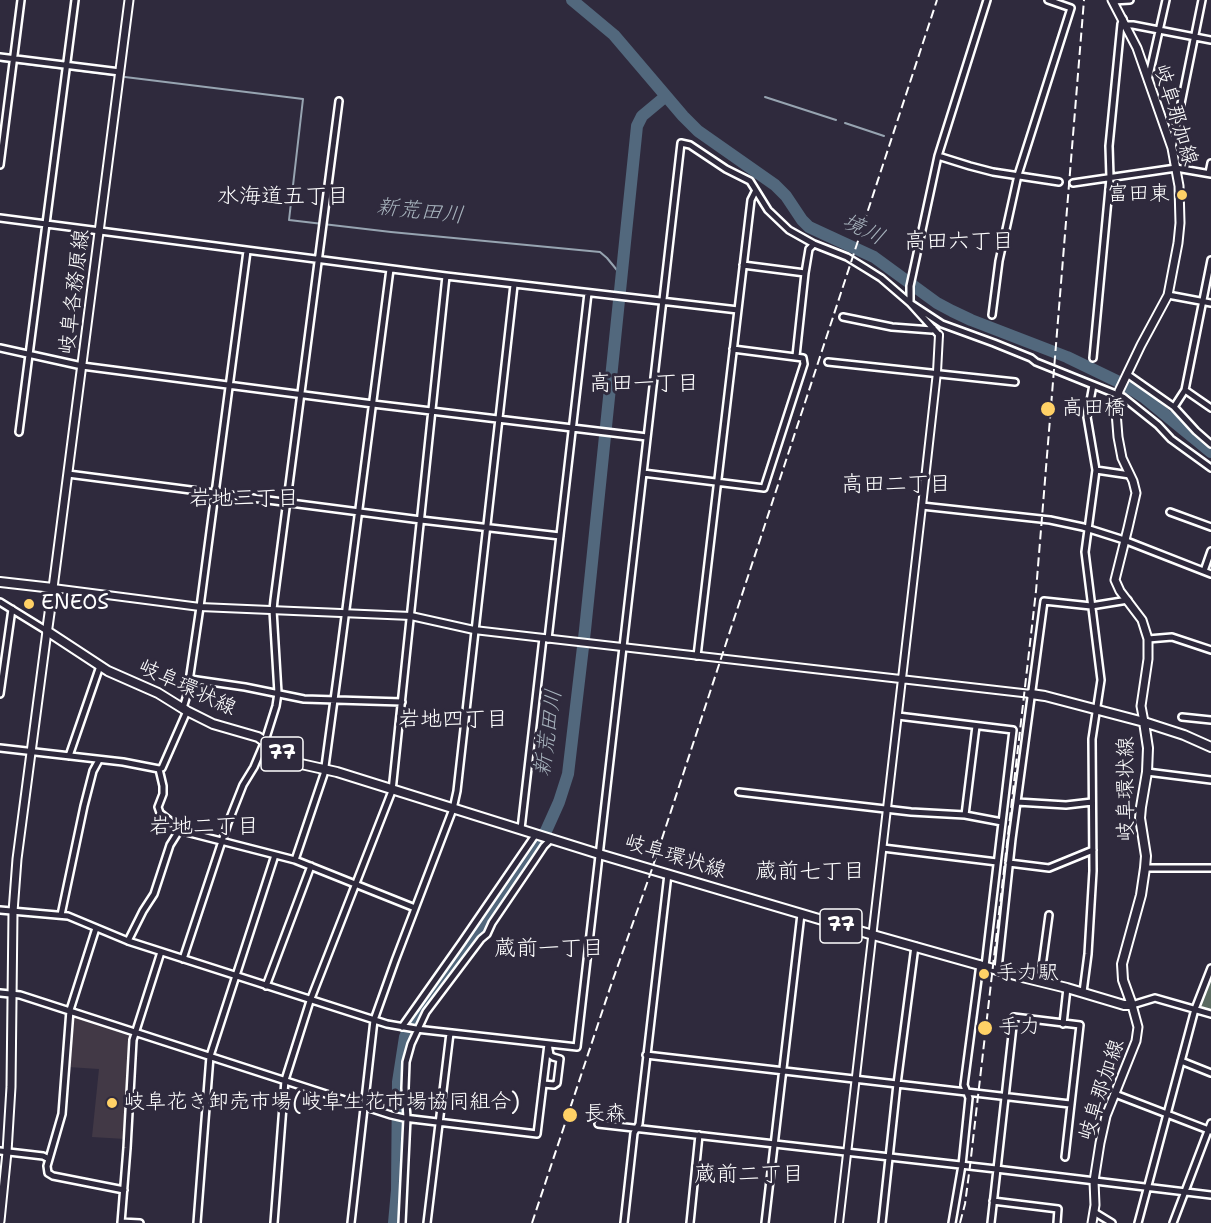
<!DOCTYPE html>
<html>
<head>
<meta charset="utf-8">
<style>
	body { margin:0 }
	canvas { display:block; background:#2f2a3d }
</style>
</head>
<body>
<canvas width="1211" height="1223"></canvas>
<script>
const ctx = document.querySelector('canvas').getContext('2d');
ctx.lineJoin = 'round';
function fillPath(path, color) { ctx.fillStyle = color; ctx.fill(path, 'evenodd'); }
const shape = rows => new Path2D(rows.map(r => 'M' + r).join(''));
function stroke(path, color, width, dash) { ctx.strokeStyle = color; ctx.lineWidth = width; ctx.lineCap = dash ? 'butt' : 'round'; ctx.setLineDash(dash || []); ctx.stroke(path); }
function write(font, color, halo, rows, align = 'center') {
  ctx.font = font + ' "Shantell Sans","Klee One",sans-serif'; ctx.lineWidth = 6; ctx.setLineDash([]); ctx.textBaseline = 'middle'; ctx.strokeStyle = halo; ctx.fillStyle = color; for (const [text, x, y, turn = 0] of rows) {
    ctx.save(); ctx.translate(x, y); ctx.rotate((+turn || 0) * Math.PI / 180); ctx.textAlign = isNaN(turn) ? turn : align; if (halo) ctx.strokeText(text, 0, 0); ctx.fillText(text, 0, 0); ctx.restore();
  }
}
fillPath(shape([
	[72,1014,132,1034,126,1139,92,1137,99,1069,68,1067]
]), '#423946');
fillPath(shape([
	[1211,968,1211,1014,1195,1009]
]), '#5b6b61');
stroke(shape([
	[0,61,114,75],
	[125,77,303,99,289,220,391,232,600,252,607,258,621,275],
	[765,97,836,120],
	[845,123,884,136],
	[832,366,857,368],
	[867,369,929,376]
]), '#97a4b1', 2);
stroke(shape([
	[572,0,614,35,683,116,698,131,775,185,786,196,802,220,809,227,874,257,937,303,952,311,971,320,1067,357,1123,384,1145,398,1211,452],
	[394,1223,397,1190,398,1082,405,1037,416,1013,480,927,546,831,559,802,568,774,585,630,637,126,642,116,666,96]
]), '#52687d', 12);
const minor = shape([
	[1113,1,1130,0],
	[1126,25,1133,25,1211,40],
	[0,57,120,72],
	[1148,80,1166,0],
	[1172,148,1202,0],
	[938,156,970,166,993,172,1059,182],
	[0,165,21,0],
	[1209,173,1211,163],
	[1073,183,1176,168,1211,174],
	[0,218,446,276,738,310],
	[743,265,805,273],
	[1168,295,1211,303],
	[992,315,999,261,1018,175,1071,8,1048,0],
	[843,317,892,327,932,330,933,328],
	[939,335,910,303,910,286,938,156,987,0],
	[0,348,82,366,373,404,647,437],
	[796,356,805,273,809,249,814,244],
	[1093,358,1110,178,1109,146,1121,24,1123,19],
	[828,362,1015,382],
	[1127,374,1174,407,1196,431,1211,444],
	[1185,390,1211,408],
	[1174,407,1185,390,1211,260],
	[19,432,75,0],
	[1096,470,1130,475],
	[643,473,764,488,804,364,803,358,733,349],
	[68,474,421,520,560,536],
	[922,506,1050,520,1083,527,1124,540,1211,574],
	[1170,512,1211,527],
	[1204,571,1211,551],
	[0,602,47,631],
	[548,639,588,293],
	[1148,639,1172,637,1211,650],
	[697,656,751,200,755,192],
	[190,679,245,687,304,699,402,702],
	[0,694,12,609],
	[183,708,187,695,200,607,247,251],
	[898,716,1013,730,985,966],
	[1182,717,1211,720],
	[0,748,123,762,159,769],
	[69,756,100,666],
	[159,769,163,786,163,794,158,807,160,813,180,829,186,832,295,860,415,908],
	[159,769,162,768,187,711],
	[1147,772,1211,780],
	[739,792,911,812,965,815,1002,822],
	[1017,802,1066,805,1092,802],
	[965,815,976,726],
	[521,829,543,638],
	[883,848,997,862],
	[295,860,324,774,339,663,390,269],
	[1009,863,1049,868,1093,850],
	[1145,868,1211,868],
	[0,910,68,916,128,941,387,1024,416,1029,577,1047,681,143,690,145,726,169,750,181,768,210,789,230,814,244,847,257,865,268,881,278,910,303,942,324,994,343,1031,358,1036,362,1123,397,1158,425,1171,439,1211,468],
	[61,915,84,806,93,771,99,760],
	[96,928,70,1010,62,1114,47,1166,48,1173,53,1176,124,1190],
	[128,941,143,911,154,894,170,845,180,829],
	[183,959,228,823,243,785,254,767,265,741,276,706,278,693,273,610,274,600,339,101],
	[998,969,1012,839,1044,601,1091,606,1128,600],
	[1040,981,1049,915],
	[266,986,311,866],
	[1083,992,1088,954,1093,871,1092,739,1101,680,1085,552,1096,470,1087,417,1093,385],
	[0,993,20,995,391,1115,404,1118,537,1134,548,1044,550,1055,553,1057,560,1059,557,1083,554,1085,543,1084],
	[1132,1005,1155,998,1211,1014],
	[1063,1024,1067,988],
	[402,1027,462,942,536,834],
	[646,1055,1070,1104],
	[1181,1061,1211,1073],
	[1115,1094,1211,1131],
	[598,1124,996,1169,1211,1195],
	[0,1151,43,1156,49,1159],
	[993,1201,1058,1209,1057,1223],
	[1094,1212,1112,1223],
	[121,1222,140,1223],
	[121,1223,127,1148,133,1040,161,952],
	[197,1223,210,1056,275,855],
	[274,1223,285,1080,310,1001,392,791,446,276],
	[351,1223,374,1020,395,961,453,809,457,791,514,285],
	[402,1223,407,1118,405,1088,406,1062,411,1044,426,1012,481,939,487,934,492,923,534,861,544,846,551,839],
	[427,1223,450,1033],
	[624,1223,634,1133,639,1124,668,874],
	[690,1223,699,1135],
	[765,1223,801,914],
	[882,1223,897,1084,915,946],
	[952,1223,962,1165,969,1098,964,1085,980,964],
	[991,1223,1014,1017,1080,1025,1065,1157],
	[1138,1223,1195,1009,1211,968],
	[1173,1223,1211,1123]
]);
const tertiary = shape([
	[53,588,200,607,411,616,474,630,1031,694],
	[839,1223,922,506,937,372,939,335]
]);
const secondary = shape([
	[1112,0,1137,48,1172,148,1179,186,1180,223,1178,243,1168,295,1141,345,1119,391,1116,412,1118,437,1122,458,1133,481,1136,493,1128,528,1115,580,1120,591,1142,620,1148,639,1148,659,1141,706,1144,722],
	[53,588,129,0],
	[0,1221,7,1152,11,1087,13,912,17,859,47,631],
	[1092,1223,1095,1205,1094,1181,1100,1143,1106,1116,1136,1041,1138,1027,1132,1005]
]);
const primary = shape([
	[0,582,53,588,47,631,108,671,158,693,187,711,213,724,258,737,293,761,301,764,337,772,599,854,873,935,1022,977,1067,988,1124,1005,1132,1005,1123,980,1122,964,1141,895,1145,868,1146,856,1140,818,1141,807,1147,772,1148,748,1144,722],
	[1031,694,1045,696,1144,722,1184,735,1211,747]
]);
stroke(minor, '#fff', 10);
stroke(tertiary, '#fff', 10);
stroke(secondary, '#fff', 11);
stroke(primary, '#fff', 12);
stroke(minor, '#2f2a3d', 5);
stroke(tertiary, '#2f2a3d', 6);
stroke(secondary, '#2f2a3d', 7);
stroke(primary, '#2f2a3d', 8);
stroke(shape([
	[532,1223,610,988,652,869,937,0],
	[960,1223,965,1204,970,1166,1036,591,1084,0]
]), '#fff', 2, [9, 4.5]);
for (const [x, y, r, color] of [
	[1182,195,6,"#ffd166"],
	[1048,409,8,"#ffd166"],
	[29,604,6,"#ffd166"],
	[984,974,6,"#ffd166"],
	[985,1028,8,"#ffd166"],
	[112,1103,6,"#ffd166"],
	[570,1115,8,"#ffd166"]
]) { const dot = new Path2D(); dot.arc(x, y, r, 0, 2 * Math.PI); ctx.fillStyle = color; ctx.fill(dot); stroke(dot, '#2f2a3d', 2); }
for (const [x, y, w] of [
	[282,754,42],
	[841,926,42]
]) { const box = new Path2D(); box.roundRect(x - w / 2, y - 17, w, 34, 4.5); ctx.fillStyle = '#2f2a3d'; ctx.fill(box); stroke(box, '#fff', 1.5); }
write('bold 20px', '#fff', null, [
	["77",282,754],
	["77",841,926]
]);
write('21px', '#fff', '#2f2a3d', [
	["岐阜那加線",1175,115,73],
	["岐阜各務原線",75,292,-83],
	["岐阜環状線",187,688,25],
	["岐阜環状線",1127,789,-90],
	["岐阜環状線",675,857,17],
	["岐阜那加線",1102,1090,-72]
]);
write('21px', '#fff', '#2f2a3d', [
	["富田東",1170,195,"right"],
	["高田橋",1062,409],
	["ENEOS",41,604],
	["手力駅",996,974],
	["手力",998,1028],
	["岐阜花き卸売市場(岐阜生花市場協同組合)",124,1103],
	["長森",584,1115]
], 'left');
write('22px', '#fff', '#2f2a3d', [
	["水海道五丁目",283,197],
	["高田六丁目",959,242],
	["高田一丁目",644,384],
	["高田二丁目",896,485],
	["岩地三丁目",244,499],
	["岩地四丁目",453,720],
	["岩地二丁目",204,827],
	["蔵前七丁目",810,872],
	["蔵前一丁目",549,949],
	["蔵前二丁目",749,1175]
]);
write('italic 22px', '#a8b4be', '#2f2a3d', [
	["新荒田川",420,212,6],
	["境川",863,230,27],
	["新荒田川",549,733,-82]
]);
</script>
</body>
</html>
